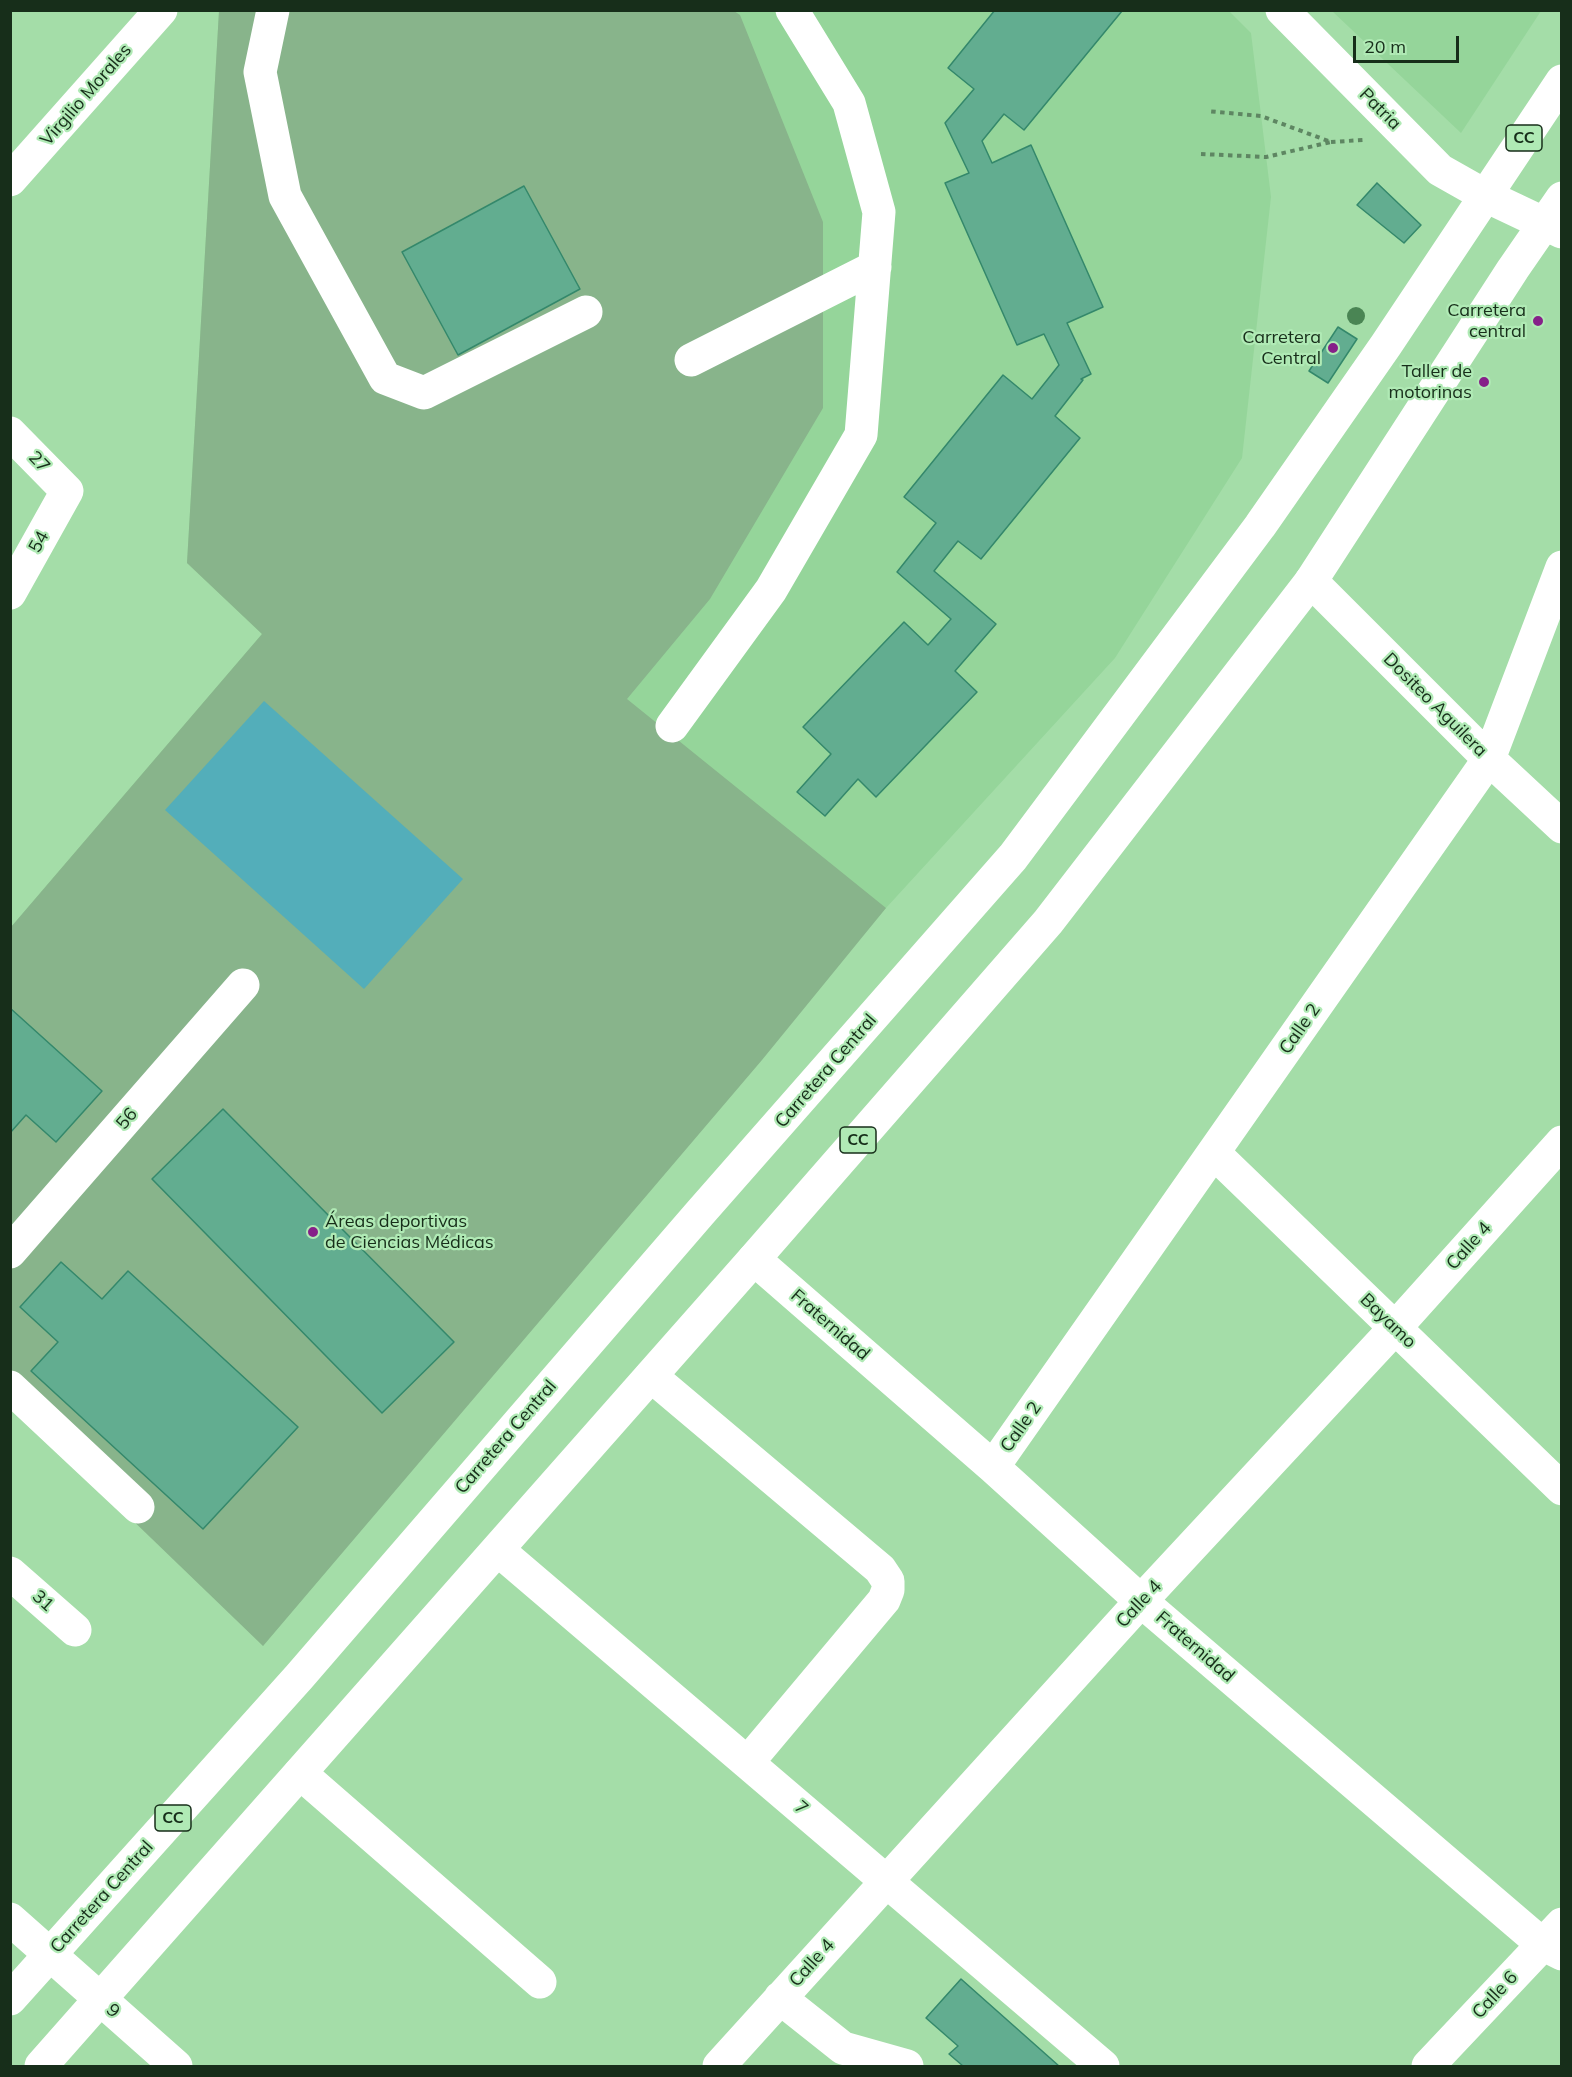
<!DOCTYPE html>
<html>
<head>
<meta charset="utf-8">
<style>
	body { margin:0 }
	#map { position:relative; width:1572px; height:2077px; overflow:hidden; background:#a4dda8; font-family:Mulish,sans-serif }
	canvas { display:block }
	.frame { position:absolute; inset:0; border:12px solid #172e1a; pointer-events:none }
	.scale { position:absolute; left:1353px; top:36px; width:106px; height:27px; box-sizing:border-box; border:3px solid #172e1a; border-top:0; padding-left:8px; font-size:18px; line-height:21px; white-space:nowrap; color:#172e1a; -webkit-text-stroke:4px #b0eab5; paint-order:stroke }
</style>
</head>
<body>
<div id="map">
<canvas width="1572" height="2077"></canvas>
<div class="frame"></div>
<div class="scale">20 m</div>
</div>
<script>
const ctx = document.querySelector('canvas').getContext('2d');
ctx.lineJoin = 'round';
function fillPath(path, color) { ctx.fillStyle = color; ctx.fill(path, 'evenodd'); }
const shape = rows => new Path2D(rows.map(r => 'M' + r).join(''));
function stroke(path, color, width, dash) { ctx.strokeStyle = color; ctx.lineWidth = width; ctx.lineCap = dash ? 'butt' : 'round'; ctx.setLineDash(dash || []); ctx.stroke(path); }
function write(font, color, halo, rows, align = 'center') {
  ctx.font = font + ' Mulish,sans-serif'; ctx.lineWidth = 4.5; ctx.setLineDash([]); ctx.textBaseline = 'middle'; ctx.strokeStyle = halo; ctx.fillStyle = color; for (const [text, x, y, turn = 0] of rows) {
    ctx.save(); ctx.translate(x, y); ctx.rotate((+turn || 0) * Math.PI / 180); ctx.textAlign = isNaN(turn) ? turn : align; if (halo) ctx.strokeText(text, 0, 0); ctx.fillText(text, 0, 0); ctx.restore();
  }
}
fillPath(shape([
	[219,11,1229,11,1251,33,1271,197,1242,458,1115,658,886,908,263,1646,11,927,262,634,187,563],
	[1332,11,1541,11,1461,133]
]), '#95d59a');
fillPath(shape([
	[219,11,734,11,740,15,823,222,823,408,710,599,627,699,886,908,762,1060,263,1646,11,1403,11,927,262,634,187,563]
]), '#88b48b');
fillPath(shape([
	[264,701,463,879,364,989,165,810]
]), '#53aeba');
const building = shape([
	[995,10,1122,11,1024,130,1004,114,982,141,992,163,1031,145,1103,307,1067,323,1091,374,1081,379,1083,380,1055,416,1080,438,981,559,958,541,934,571,996,624,955,671,977,692,876,797,858,779,825,816,797,792,831,754,803,727,904,622,928,645,951,619,897,572,936,523,904,497,1003,375,1032,399,1059,365,1044,334,1017,345,945,183,969,173,945,123,974,89,948,68,995,10],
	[1377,183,1421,225,1404,243,1357,205,1377,183],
	[524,186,580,289,458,355,402,252,524,186],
	[1338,327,1357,339,1328,383,1309,371,1338,327],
	[10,1008,102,1091,56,1142,26,1115,10,1133,10,1008],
	[223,1109,454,1342,382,1413,152,1179,223,1109],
	[61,1262,102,1299,128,1271,298,1427,203,1529,31,1371,58,1342,20,1307,61,1262],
	[961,1979,1059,2066,963,2066,949,2054,958,2046,926,2018,961,1979]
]);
fillPath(building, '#62ad90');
stroke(building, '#34886b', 1.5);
stroke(shape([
	[1331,142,1363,140],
	[1201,154,1266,157,1331,142,1261,116,1207,111]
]), '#5e8662', 4, [4.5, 4.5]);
stroke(shape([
	[273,10,260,72,285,196,385,378,424,393,586,312],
	[1282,10,1440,170,1486,196,1562,232],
	[10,180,161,10],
	[691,360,875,267],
	[10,433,67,491,10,593],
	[1311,581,1489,759,1562,827],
	[672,726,771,590,861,435,879,212,849,103,792,10],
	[1214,1153,1562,1489],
	[10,1252,243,985],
	[754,1259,993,1467,1141,1601,1542,1944,1562,1954],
	[651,1376,880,1569,888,1581,888,1590,884,1600,748,1762],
	[10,1387,138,1507],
	[993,1467,1489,759,1562,567],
	[498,1550,1103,2066],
	[10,1573,75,1630],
	[300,1773,540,1982],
	[10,1919,176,2066],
	[780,1998,843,2048,907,2066],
	[719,2066,1141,1601,1395,1328,1562,1142],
	[1428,2066,1562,1924]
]), '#fff', 33);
stroke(shape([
	[10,1999,299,1677,700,1213,1013,857,1260,526,1386,345,1562,81],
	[41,2066,754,1259,1048,922,1311,581,1513,269,1562,198]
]), '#fff', 33);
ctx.fillStyle = '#4a8554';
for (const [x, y] of [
	[1356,316]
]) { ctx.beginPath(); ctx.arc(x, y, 9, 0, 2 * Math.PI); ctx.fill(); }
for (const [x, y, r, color] of [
	[1538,321,6,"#862089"],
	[1333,348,6,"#862089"],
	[1484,382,6,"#862089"],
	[313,1232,6,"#862089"]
]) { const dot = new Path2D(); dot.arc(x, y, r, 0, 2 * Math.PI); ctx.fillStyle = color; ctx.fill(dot); stroke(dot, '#b0eab5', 2); }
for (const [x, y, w] of [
	[1524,138,36],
	[858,1140,36],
	[173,1818,36]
]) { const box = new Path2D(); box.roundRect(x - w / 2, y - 13, w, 26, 4.5); ctx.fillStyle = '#b0eab5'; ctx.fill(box); stroke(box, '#172e1a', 1.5); }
write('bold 16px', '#172e1a', null, [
	["CC",1524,138],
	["CC",858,1140],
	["CC",173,1818]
]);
write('18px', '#172e1a', '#b0eab5', [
	["Virgilio Morales",86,95,-49],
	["Patria",1380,109,45],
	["27",39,462,46],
	["54",39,542,-61],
	["Dositeo Aguilera",1435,705,45],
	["Calle 2",1300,1029,-55],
	["Carretera Central",826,1071,-49],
	["56",127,1119,-49],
	["Calle 4",1469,1246,-48],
	["Bayamo",1388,1321,44],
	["Fraternidad",830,1325,41],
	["Calle 2",1021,1427,-55],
	["Carretera Central",506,1437,-49],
	["31",43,1601,42],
	["Calle 4",1139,1604,-47],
	["Fraternidad",1195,1647,41],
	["7",801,1808,40],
	["Carretera Central",102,1897,-48],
	["Calle 4",812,1963,-48],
	["Calle 6",1495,1995,-47],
	["9",113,2011,41]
]);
write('18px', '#172e1a', '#b0eab5', [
	["Carretera",1526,311],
	["central",1526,332],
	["Carretera",1321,338],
	["Central",1321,359],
	["Taller de",1472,372],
	["motorinas",1472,393],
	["Áreas deportivas",325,1222,"left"],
	["de Ciencias Médicas",325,1243,"left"]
], 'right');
</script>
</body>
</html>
